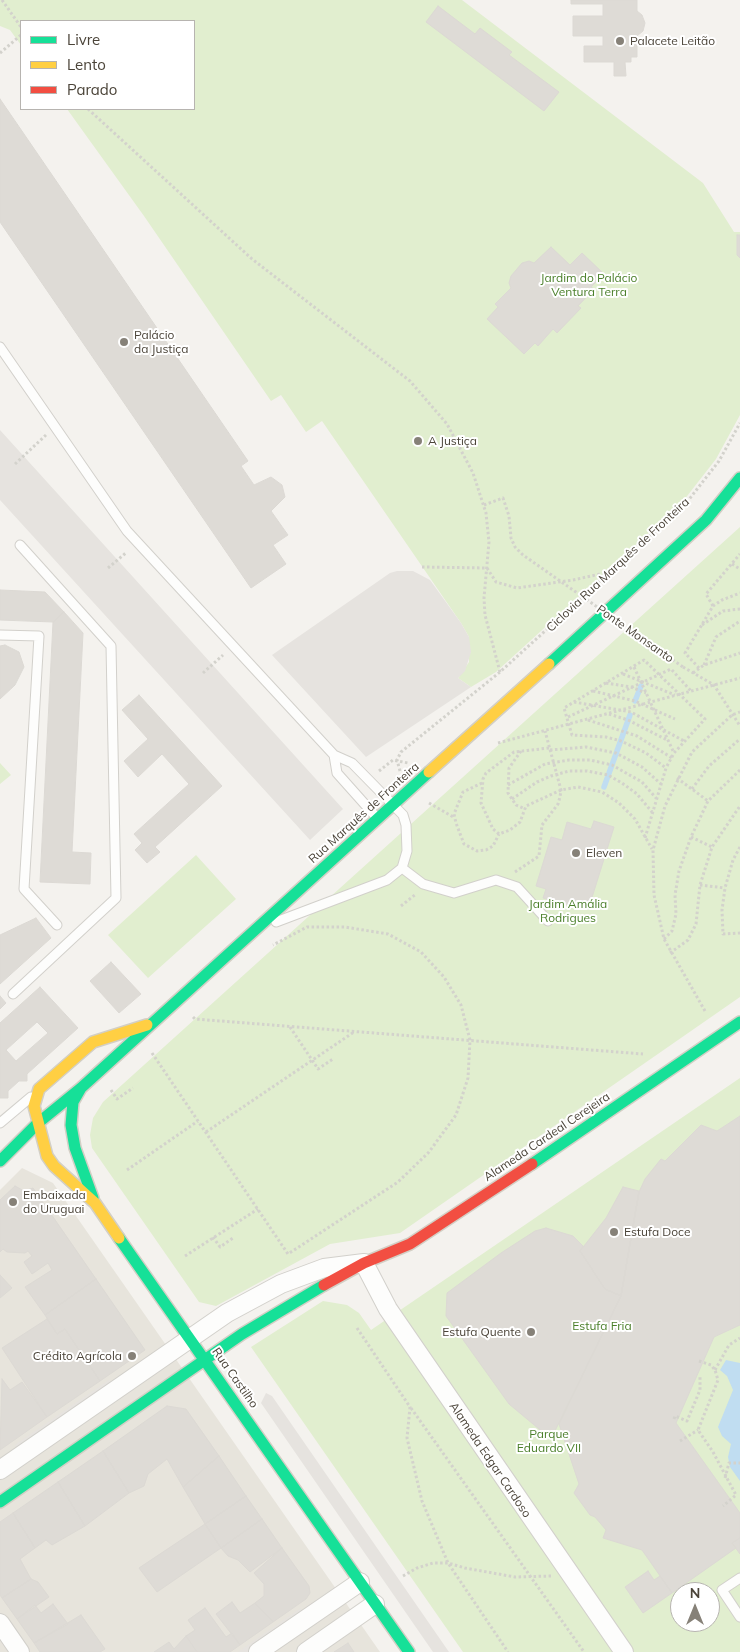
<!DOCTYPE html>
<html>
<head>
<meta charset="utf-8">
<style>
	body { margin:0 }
	#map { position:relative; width:740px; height:1652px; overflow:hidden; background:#f4f2ee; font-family:Mulish,sans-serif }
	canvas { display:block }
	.legend { position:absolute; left:20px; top:20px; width:175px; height:90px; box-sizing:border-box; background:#fff; border:1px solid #b7b4b0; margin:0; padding:6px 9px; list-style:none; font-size:15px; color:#4b4439 }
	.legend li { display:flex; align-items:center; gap:10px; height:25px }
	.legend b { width:25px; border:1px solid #b7b4b0 }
	.north { position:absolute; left:670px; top:1582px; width:50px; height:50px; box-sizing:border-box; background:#fff; border:1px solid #b7b4b0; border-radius:50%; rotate:0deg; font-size:14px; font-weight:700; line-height:20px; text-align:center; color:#4b4439 }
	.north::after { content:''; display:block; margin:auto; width:18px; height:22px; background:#868178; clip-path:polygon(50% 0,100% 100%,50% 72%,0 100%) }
</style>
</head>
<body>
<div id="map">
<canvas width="740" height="1652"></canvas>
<ul class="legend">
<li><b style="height:6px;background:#16e098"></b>Livre</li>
<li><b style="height:6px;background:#ffcf43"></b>Lento</li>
<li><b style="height:6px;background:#f24e42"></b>Parado</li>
</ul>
<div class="north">N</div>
</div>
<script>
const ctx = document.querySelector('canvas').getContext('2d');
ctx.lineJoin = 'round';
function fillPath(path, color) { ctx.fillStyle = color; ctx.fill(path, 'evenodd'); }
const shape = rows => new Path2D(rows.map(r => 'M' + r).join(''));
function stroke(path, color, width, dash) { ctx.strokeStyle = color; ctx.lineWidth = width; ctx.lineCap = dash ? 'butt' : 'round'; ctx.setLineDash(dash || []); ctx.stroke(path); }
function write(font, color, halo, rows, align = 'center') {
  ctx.font = font + ' Mulish,sans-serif'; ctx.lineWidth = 4; ctx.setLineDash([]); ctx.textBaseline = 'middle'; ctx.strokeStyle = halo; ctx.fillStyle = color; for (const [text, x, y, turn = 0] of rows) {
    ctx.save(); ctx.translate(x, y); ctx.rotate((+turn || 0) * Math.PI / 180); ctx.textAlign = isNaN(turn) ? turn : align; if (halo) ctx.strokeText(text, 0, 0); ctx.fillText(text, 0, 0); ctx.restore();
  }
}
fillPath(shape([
	[22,1168,53,1183,380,1652,0,1652,0,1190]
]), '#e7e4dc');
fillPath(shape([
	[0,0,462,0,703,183,734,232,740,232,740,415,716,459,684,500,665,518,496,672,471,687,458,678,469,662,469,637,461,623,322,421,306,432,281,395,271,401,144,216,67,109,194,109,194,21,21,21,21,45,10,30,0,26],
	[740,527,740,997,400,1233,330,1244,216,1306,199,1302,92,1148,90,1135,93,1118,103,1102],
	[0,763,11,775,0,784],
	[196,855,236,899,148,978,108,935],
	[740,1078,740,1652,463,1652,251,1347,323,1301,347,1305,359,1313,371,1330],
	[680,1592,710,1592,710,1622,680,1622]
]), '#e1eecf');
fillPath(shape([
	[0,430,343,809,310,840,0,500],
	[397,571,413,571,430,580,461,623,469,637,471,652,465,671,458,678,471,687,366,757,272,655,390,573],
	[109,1380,113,1384,19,1450,15,1445],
	[266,1393,272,1396,449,1652,433,1652,261,1403],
	[301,1608,304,1613,248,1652,238,1652]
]), '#e6e3df');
fillPath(shape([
	[726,1360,740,1363,740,1481,730,1467,728,1457,731,1444,722,1436,718,1427,733,1390,727,1376,720,1370]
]), '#c0ddf1');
stroke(shape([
	[635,701,641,686],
	[604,787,630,715]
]), '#c0ddf1', 5.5);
const building = shape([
	[571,0,637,0,637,11,642,15,645,23,643,31,637,36,637,57,631,57,631,62,625,62,626,76,614,76,614,62,584,62,584,46,603,46,603,36,573,36,573,16,603,16,603,4,571,4,571,0],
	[438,6,475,34,480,28,512,52,509,55,559,92,544,111,426,22,438,6],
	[0,99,248,461,241,466,254,485,271,477,282,485,285,497,271,511,288,535,273,545,286,564,251,588,0,222,0,99],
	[737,235,740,235,740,258,737,255,737,235],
	[551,247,570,265,582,253,604,274,591,287,594,289,578,306,581,308,557,333,553,329,538,346,535,343,524,354,487,319,498,307,495,304,511,288,509,283,511,276,522,263,529,261,534,263,551,247],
	[0,590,45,592,64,612,53,622,0,620,0,590],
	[64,612,83,633,72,852,91,853,90,884,40,882,53,622,64,612],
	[5,645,19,652,24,667,15,685,0,699,0,646,5,645],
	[139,695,222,786,155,847,160,852,147,863,135,850,142,843,134,834,189,784,162,754,138,777,124,761,148,739,122,710,139,695],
	[594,821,614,827,589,907,569,900,567,905,543,898,546,889,536,886,551,837,562,840,567,822,591,829,594,821],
	[36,918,51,938,0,984,0,935,36,918],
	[111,962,141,994,119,1013,90,981,111,962],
	[40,987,78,1028,27,1074,27,1081,19,1081,8,1091,8,1098,0,1098,0,1023,40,987],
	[37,1022,48,1033,16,1061,6,1050,37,1022],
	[0,996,6,1003,0,1009,0,996],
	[740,1116,740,1325,714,1337,676,1423,740,1513,740,1538,732,1543,736,1548,672,1593,642,1550,603,1538,606,1530,595,1517,590,1515,574,1493,579,1484,559,1424,621,1296,639,1192,645,1179,661,1159,665,1161,701,1125,717,1131,740,1116],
	[15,1186,24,1191,33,1188,96,1279,45,1315,25,1287,52,1270,48,1263,32,1274,24,1262,32,1256,28,1251,25,1253,7,1252,3,1249,0,1252,0,1200,15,1186],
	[623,1187,639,1191,621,1296,605,1289,580,1251,606,1218,623,1187],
	[546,1228,573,1236,583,1246,580,1251,605,1289,621,1296,551,1439,509,1404,446,1316,447,1293,501,1253,535,1231,546,1228],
	[0,1275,12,1288,0,1298,0,1275],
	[96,1279,145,1350,100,1381,65,1329,57,1334,45,1315,96,1279],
	[47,1319,57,1334,65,1329,100,1381,47,1417,2,1348,47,1319],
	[2,1379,10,1390,22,1382,47,1417,0,1450,2,1379],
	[167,1406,186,1409,219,1456,183,1487,167,1459,148,1474,144,1486,129,1493,103,1451,167,1406],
	[103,1451,129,1493,85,1526,58,1482,103,1451],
	[219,1456,246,1496,205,1524,183,1487,219,1456],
	[58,1482,85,1526,52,1545,46,1540,35,1548,13,1513,58,1482],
	[246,1496,262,1519,221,1548,205,1524,246,1496],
	[13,1513,35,1548,20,1559,31,1579,2,1598,0,1595,0,1522,13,1513],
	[262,1519,282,1548,250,1572,238,1560,228,1556,221,1548,262,1519],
	[205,1524,221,1548,157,1592,139,1568,205,1524],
	[740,1538,740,1554,732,1543,740,1538],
	[282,1548,309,1586,310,1593,306,1599,273,1622,255,1603,264,1596,264,1584,254,1573,282,1548],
	[648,1571,654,1580,660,1576,672,1593,643,1613,625,1587,648,1571],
	[31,1579,38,1582,49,1597,17,1619,2,1598,31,1579],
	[232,1602,240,1613,255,1603,273,1622,240,1645,216,1614,232,1602],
	[53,1604,68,1624,34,1643,17,1619,35,1605,41,1613,53,1604],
	[205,1608,226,1637,232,1633,240,1645,230,1652,197,1652,186,1636,195,1630,188,1620,205,1608],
	[81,1615,105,1649,100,1652,40,1652,34,1643,81,1615],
	[186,1636,197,1652,154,1652,169,1642,174,1649,186,1636],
	[348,1643,354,1652,334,1652,348,1643]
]);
fillPath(building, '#dedbd6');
stroke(building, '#dcd9d4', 1);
const lane = shape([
	[0,347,127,531,334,755,352,763,403,815,406,825,407,851,402,868,387,880,276,922],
	[0,635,39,636,24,889,57,925],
	[334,755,337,773,378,819],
	[402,868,423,884,454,893,496,880,517,887,548,921],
	[13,994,116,898,111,646,20,545],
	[0,1123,31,1097],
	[740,1578,722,1590,740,1617]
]);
const street = shape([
	[0,1470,227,1313,281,1284,324,1268,364,1263,388,1309,624,1652],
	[0,1623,20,1652],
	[258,1652,360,1582],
	[306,1652,375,1604]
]);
const fast = shape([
	[549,664,706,520,740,478],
	[81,1088,73,1102,71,1125,75,1148,93,1198],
	[0,1161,38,1123,81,1088,429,772],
	[532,1164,740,1022],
	[119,1238,409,1652],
	[0,1502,242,1334,324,1285]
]);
const slow = shape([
	[429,772,549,664],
	[119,1238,95,1203,54,1166,47,1156,34,1106,39,1089,93,1042,147,1025]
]);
const jam = shape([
	[324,1285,364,1263,410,1244,532,1164]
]);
stroke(lane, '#d2d0cb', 11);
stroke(street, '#d2d0cb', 20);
stroke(fast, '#d3cfc5', 14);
stroke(slow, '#d3cfc5', 14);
stroke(jam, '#d3cfc5', 14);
stroke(shape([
	[2,0,21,27],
	[0,53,21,35],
	[88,109,252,259,410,381,447,424,473,473,486,513,489,542,484,598,485,615,500,672],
	[15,464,46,435],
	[732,564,740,569],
	[422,567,487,568,496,582,517,588,573,580,609,572],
	[108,568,127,552],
	[713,606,706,594,740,554],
	[702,625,723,611,740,609],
	[704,665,716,637,740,621],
	[634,667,674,753],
	[683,667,714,685,740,726],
	[699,668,685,653,713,606,722,600,740,593],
	[203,673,223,655],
	[693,673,704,665,740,653],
	[623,674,675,695],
	[606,683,631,687,646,693],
	[593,691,635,701,675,719],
	[574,702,631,712,684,741],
	[609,714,628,720,667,740],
	[568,717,671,669,691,691],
	[588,720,637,736,672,758],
	[498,743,740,678],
	[549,748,514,752,486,773,483,779,481,803,493,829,499,834,510,830,520,822,526,806,561,790,578,787,602,792,619,803,635,819,652,849],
	[550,750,586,747,616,753,642,767,661,784],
	[521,751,509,768,508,793,516,805,525,809],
	[379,771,393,760,408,763],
	[400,771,397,760,401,752,500,672,687,502,719,461,740,423],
	[677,778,708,801],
	[482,783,463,792,454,814,456,823,464,844,477,851,486,850,493,846,499,834],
	[508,785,545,764,569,760,590,760,612,765,626,773,642,782,656,798],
	[692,789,709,766,740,739],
	[512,799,537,782,551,776,569,771,587,771,608,775,622,783,637,794,652,812],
	[429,803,455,818],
	[691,837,712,847],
	[645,838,666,768,646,753,621,741,606,737,572,735,564,708,644,660,705,719,674,753,666,768],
	[740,847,733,860,725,888,722,910,723,934,740,933],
	[515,872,539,856,542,825,558,804,560,797,561,790,545,731],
	[700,885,725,888],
	[401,906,416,894],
	[664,939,672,931,676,914,675,895,679,871,691,837,708,801,740,770],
	[670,953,688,940,696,924,700,885,712,847,740,806],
	[705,1011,664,939,654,895,653,850,665,806,692,752,732,715,740,712],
	[193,1017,195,1019,643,1054],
	[290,1027,318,1069,333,1059],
	[152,1053,288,1254,398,1182,429,1152,456,1115,468,1078,470,1040,461,1005,444,977,421,952,388,934,345,927,307,927,273,945],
	[111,1090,117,1099,133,1088],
	[206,1132,354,1032],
	[127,1170,198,1121],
	[213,1237,220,1247,233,1238],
	[185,1256,258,1209],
	[357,1328,410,1407,407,1438,422,1501,448,1563,508,1652],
	[699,1361,711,1365,715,1370,718,1380,698,1430,713,1452,736,1495,723,1506],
	[715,1370,729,1345,740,1338],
	[411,1408,584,1652],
	[674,1419,675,1416,687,1421,700,1390,700,1377],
	[680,1441,698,1430],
	[725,1478,729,1463,740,1463],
	[403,1576,417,1568,433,1563,448,1563,465,1568,515,1577,551,1576]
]), '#d3d2cc', 3, [2.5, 2.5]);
stroke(lane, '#fdfdfc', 9);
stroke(street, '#fdfdfc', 18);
stroke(fast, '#16e098', 11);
stroke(slow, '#ffcf43', 11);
stroke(jam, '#f24e42', 11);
stroke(shape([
	[484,505,503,498,509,516,511,538,515,547,523,555,683,667]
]), '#d3d2cc', 3, [2.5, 2.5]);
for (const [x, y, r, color] of [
	[620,41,5,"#868178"],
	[124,342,5,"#868178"],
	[418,441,5,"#868178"],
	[576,853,5,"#868178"],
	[13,1202,5,"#868178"],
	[614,1232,5,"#868178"],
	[531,1332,5,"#868178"],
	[132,1356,5,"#868178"]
]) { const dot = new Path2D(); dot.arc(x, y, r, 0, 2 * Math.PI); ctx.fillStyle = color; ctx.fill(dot); stroke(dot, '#fff', 2); }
write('12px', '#4b4439', '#fff', [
	["Palacete Leitão",630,41],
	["Palácio",134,335],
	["da Justiça",134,349],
	["A Justiça",428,441],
	["Eleven",586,853],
	["Embaixada",23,1195],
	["do Uruguai",23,1209],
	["Estufa Doce",624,1232],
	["Estufa Quente",521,1332,"right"],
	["Crédito Agrícola",122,1356,"right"]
], 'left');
write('12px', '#4a7f2a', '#fff', [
	["Jardim do Palácio",589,278],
	["Ventura Terra",589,292],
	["Jardim Amália",568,904],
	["Rodrigues",568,918],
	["Estufa Fria",602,1326],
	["Parque",549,1434],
	["Eduardo VII",549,1448]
]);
write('12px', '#4b4439', '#fff', [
	["Ciclovia Rua Marquês de Fronteira",618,565,-43],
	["Ponte Monsanto",635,634,35],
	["Rua Marquês de Fronteira",364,813,-42],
	["Alameda Cardeal Cerejeira",547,1137,-34],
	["Rua Castilho",235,1378,55],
	["Alameda Edgar Cardoso",490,1460,56]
]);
</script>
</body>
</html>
